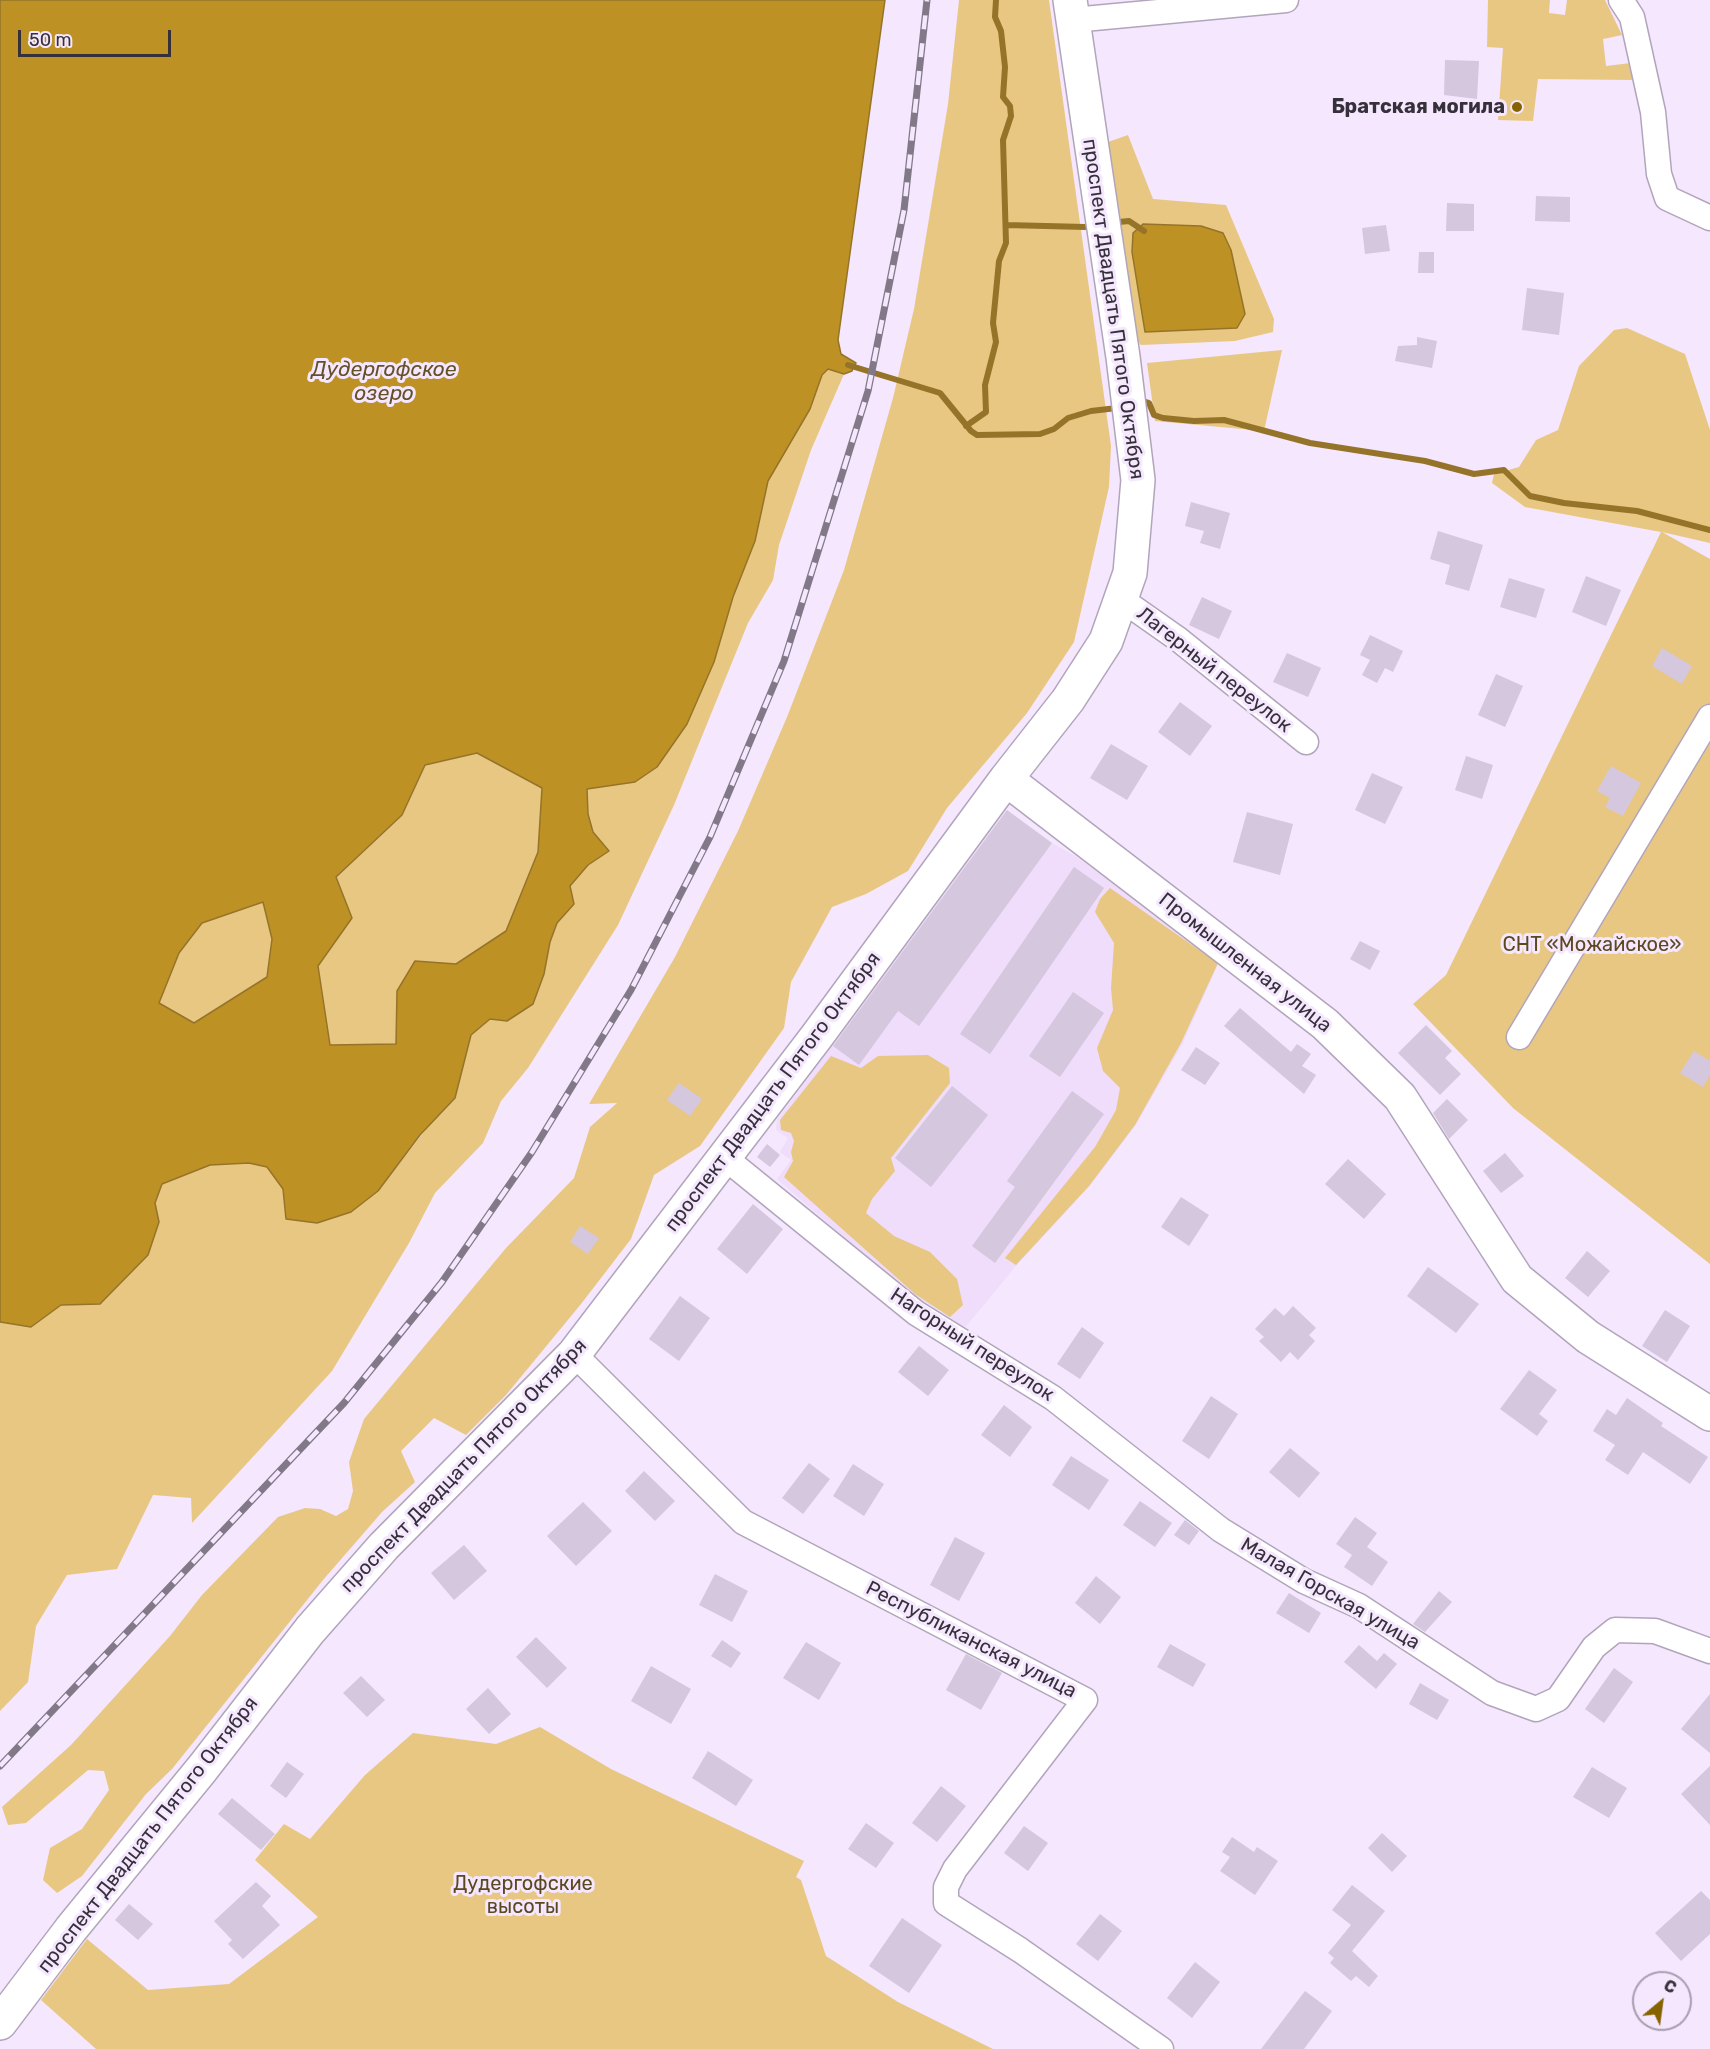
<!DOCTYPE html>
<html>
<head>
<meta charset="utf-8">
<style>
	body { margin:0 }
	#map { position:relative; width:1710px; height:2049px; overflow:hidden; background:#f4e7fe; font-family:Rubik,sans-serif }
	canvas { display:block }
	.north { position:absolute; left:1632px; top:1971px; width:60px; height:60px; box-sizing:border-box; background:#f4e7fe; border:2px solid #a89eaf; border-radius:50%; rotate:29deg; font-size:16px; font-weight:700; line-height:24px; text-align:center; color:#353039 }
	.north::after { content:''; display:block; margin:auto; width:21px; height:27px; background:#876300; clip-path:polygon(50% 0,100% 100%,50% 72%,0 100%) }
	.scale { position:absolute; left:18px; top:30px; width:153px; height:27px; box-sizing:border-box; border:3px solid #353039; border-top:0; padding-left:8px; font-size:18px; line-height:21px; white-space:nowrap; color:#353039; -webkit-text-stroke:4px #f4e7fe; paint-order:stroke }
</style>
</head>
<body>
<div id="map">
<canvas width="1710" height="2049"></canvas>
<div class="north">С</div>
<div class="scale">50 m</div>
</div>
<script>
const ctx = document.querySelector('canvas').getContext('2d');
ctx.lineJoin = 'round';
function fillPath(path, color) { ctx.fillStyle = color; ctx.fill(path, 'evenodd'); }
const shape = rows => new Path2D(rows.map(r => 'M' + r).join(''));
function stroke(path, color, width, dash) { ctx.strokeStyle = color; ctx.lineWidth = width; ctx.lineCap = dash ? 'butt' : 'round'; ctx.setLineDash(dash || []); ctx.stroke(path); }
function write(font, color, halo, rows, align = 'center') {
  ctx.font = font + ' Rubik,sans-serif'; ctx.lineWidth = 6; ctx.setLineDash([]); ctx.textBaseline = 'middle'; ctx.strokeStyle = halo; ctx.fillStyle = color; for (const [text, x, y, turn = 0] of rows) {
    ctx.save(); ctx.translate(x, y); ctx.rotate((+turn || 0) * Math.PI / 180); ctx.textAlign = isNaN(turn) ? turn : align; if (halo) ctx.strokeText(text, 0, 0); ctx.fillText(text, 0, 0); ctx.restore();
  }
}
fillPath(shape([
	[1006,810,1052,843,1077,857,1219,962,1183,1043,1136,1125,1090,1186,1016,1266,962,1331,909,1294,777,1179,791,1160,780,1152,788,1138,776,1130,777,1120]
]), '#efddfb');
fillPath(shape([
	[959,0,1049,0,1111,446,1109,487,1074,642,1027,713,947,808,908,871,866,894,832,907,791,982,784,1028,700,1146,654,1175,631,1239,581,1304,506,1395,466,1435,434,1418,401,1451,415,1482,382,1512,323,1580,172,1769,146,1794,82,1876,57,1893,43,1880,50,1848,82,1829,109,1790,104,1771,88,1770,26,1823,8,1825,2,1807,71,1745,170,1636,202,1595,278,1517,305,1508,320,1509,336,1516,348,1509,353,1491,349,1462,364,1419,506,1248,574,1178,590,1127,617,1103,589,1104,675,957,738,831,787,717,844,570,893,398,914,309,948,104],
	[1488,0,1550,0,1549,13,1565,15,1567,0,1605,0,1622,35,1603,39,1606,66,1631,63,1633,80,1538,79,1533,121,1498,120,1503,48,1487,47],
	[1128,135,1153,199,1226,205,1274,319,1273,332,1235,341,1141,345,1134,337,1108,142],
	[1143,224,1201,226,1223,233,1231,250,1245,314,1133,233],
	[1627,328,1685,354,1710,430,1710,543,1662,532,1710,559,1710,1264,1513,1108,1413,1004,1446,975,1661,532,1525,507,1492,483,1494,474,1519,467,1536,440,1558,430,1579,366,1614,330],
	[1282,350,1264,431,1155,421,1147,363],
	[828,369,844,374,811,450,779,545,773,580,748,623,674,805,618,925,528,1068,501,1101,483,1143,435,1193,409,1243,332,1371,192,1523,191,1498,153,1495,117,1569,67,1575,36,1626,28,1682,0,1711,0,1322,31,1327,61,1305,100,1304,148,1255,159,1222,155,1203,162,1184,210,1165,249,1163,267,1167,283,1189,286,1219,317,1223,351,1212,378,1191,430,1124,463,1064,471,1035,544,974,550,942,557,923,574,904,570,886,588,865,609,851,593,832,588,814,587,788,635,782,657,767,687,724,714,662,733,597,755,541,768,481,810,409,822,375],
	[477,753,542,788,538,852,506,932,456,964,397,991,396,1044,330,1045,318,966,352,918,336,877,402,815,425,765],
	[1110,888,1218,963,1181,1043,1135,1125,1089,1186,1016,1265,1005,1258,1095,1147,1116,1110,1120,1088,1103,1071,1097,1048,1113,1010,1111,988,1114,943,1095,912,1100,899],
	[263,902,272,939,267,977,194,1023,159,1003,179,953,202,923],
	[928,1055,949,1068,950,1083,891,1158,895,1171,872,1199,866,1213,894,1236,930,1252,957,1279,963,1305,950,1317,915,1294,784,1177,793,1161,791,1152,794,1141,791,1133,781,1130,780,1120,831,1056,861,1068,878,1056],
	[540,1727,611,1769,804,1861,796,1877,801,1880,826,1956,898,2002,993,2049,96,2049,41,2000,87,1939,148,1990,229,1984,318,1917,255,1860,284,1824,310,1839,365,1775,413,1733,496,1744]
]), '#e8c783');
const water = shape([
	[0,0,885,0,838,340,841,354,856,363,852,371,844,374,828,369,822,375,810,409,768,481,755,541,733,597,714,662,687,724,657,767,635,782,587,789,588,814,593,832,609,851,588,865,570,886,574,904,557,923,550,942,544,974,533,1004,507,1021,490,1019,471,1035,455,1098,420,1135,378,1191,351,1212,317,1223,286,1219,283,1189,267,1167,249,1163,210,1165,162,1184,155,1203,159,1222,148,1255,100,1304,61,1305,31,1327,0,1322,0,0],
	[477,753,542,788,538,852,506,931,456,964,415,961,397,991,396,1044,330,1045,318,966,352,918,336,877,402,815,425,765,477,753],
	[263,902,272,939,267,977,194,1023,159,1003,179,953,202,923,263,902],
	[1143,224,1201,226,1223,233,1231,250,1245,314,1237,328,1145,332,1132,252,1133,233,1143,224]
]);
fillPath(water, '#be9124');
stroke(water, '#95742a', 1.5);
stroke(shape([
	[1119,222,1129,221,1144,231],
	[1006,225,1085,227],
	[848,365,940,393,971,431,977,435,1040,434,1054,429,1068,418,1091,411,1117,408],
	[1146,402,1149,403,1154,415,1163,418,1194,421,1224,420,1310,443,1425,461,1474,474,1504,470,1530,496,1564,503,1637,511,1710,530],
	[966,426,986,412,985,385,996,342,993,323,999,261,1006,243,1003,140,1011,116,1010,106,1003,97,1005,67,1001,31,995,17,996,0]
]), '#95742a', 6);
fillPath(shape([
	[1445,60,1479,61,1477,99,1444,95],
	[1536,196,1570,197,1570,222,1535,221],
	[1447,203,1474,204,1474,231,1446,231],
	[1386,225,1390,251,1365,254,1362,228],
	[1419,252,1434,252,1434,273,1418,273],
	[1527,288,1564,293,1559,335,1522,330],
	[1417,337,1437,341,1432,368,1395,361,1398,346,1417,345],
	[1191,502,1230,513,1220,549,1200,543,1204,531,1185,526],
	[1438,531,1483,545,1469,591,1445,584,1450,565,1430,559],
	[1586,576,1621,590,1606,626,1572,612],
	[1509,578,1545,589,1536,618,1500,607],
	[1202,597,1232,611,1219,639,1189,625],
	[1370,635,1403,651,1393,672,1385,668,1377,683,1362,675,1370,660,1360,655],
	[1662,648,1692,666,1682,684,1652,666],
	[1287,653,1321,668,1308,697,1273,682],
	[1496,674,1523,686,1505,727,1478,715],
	[1180,702,1212,726,1190,756,1158,732],
	[1111,744,1148,766,1127,800,1090,778],
	[1466,756,1493,765,1482,799,1455,790],
	[1611,766,1641,783,1623,816,1605,807,1610,798,1597,791],
	[1372,773,1403,787,1385,824,1355,810],
	[1007,810,1052,843,919,1026,898,1011,859,1065,833,1046],
	[1247,812,1293,824,1280,875,1233,862],
	[1074,867,1104,888,990,1054,960,1034],
	[1360,941,1380,951,1370,970,1350,959],
	[1073,992,1104,1013,1060,1077,1029,1056],
	[1240,1008,1291,1052,1297,1044,1311,1054,1302,1066,1316,1075,1304,1094,1224,1026],
	[1426,1025,1452,1051,1445,1058,1461,1074,1440,1095,1398,1053],
	[1196,1047,1220,1063,1205,1085,1181,1070],
	[1694,1051,1710,1061,1710,1075,1703,1087,1680,1073],
	[679,1083,702,1099,690,1116,667,1100],
	[952,1086,988,1115,931,1187,895,1158],
	[1072,1091,1104,1114,995,1263,972,1246,1015,1187,1007,1181],
	[1447,1099,1468,1120,1449,1139,1433,1113],
	[767,1144,780,1155,770,1167,757,1157],
	[1505,1153,1524,1176,1501,1193,1483,1171],
	[1348,1159,1386,1194,1364,1219,1325,1184],
	[1181,1197,1209,1215,1189,1246,1161,1227],
	[753,1204,783,1229,747,1274,717,1249],
	[580,1226,599,1238,588,1254,570,1242],
	[1587,1251,1610,1271,1588,1297,1565,1278],
	[1428,1267,1479,1304,1456,1333,1407,1296],
	[680,1296,710,1318,679,1361,649,1339],
	[1293,1306,1316,1328,1309,1335,1315,1341,1298,1360,1290,1352,1281,1362,1259,1341,1264,1337,1255,1329,1275,1308,1284,1316],
	[1665,1310,1690,1326,1667,1362,1642,1346],
	[1082,1327,1104,1343,1080,1379,1057,1364],
	[919,1346,949,1370,928,1396,898,1372],
	[1529,1370,1557,1390,1539,1414,1548,1421,1537,1436,1500,1409],
	[1211,1396,1238,1414,1209,1459,1182,1441],
	[1627,1398,1663,1423,1661,1426,1708,1457,1690,1484,1643,1452,1628,1475,1605,1460,1615,1445,1593,1431,1607,1409,1616,1415],
	[1004,1405,1032,1427,1010,1457,981,1435],
	[1290,1448,1320,1473,1299,1498,1269,1472],
	[1071,1456,1109,1480,1089,1510,1052,1485],
	[809,1463,830,1479,803,1514,782,1498],
	[853,1464,884,1484,864,1516,833,1496],
	[644,1471,675,1501,655,1521,625,1491],
	[1140,1501,1172,1523,1155,1547,1123,1525],
	[583,1502,612,1531,576,1566,547,1536],
	[1355,1517,1377,1533,1367,1547,1388,1562,1372,1586,1344,1567,1352,1555,1336,1544],
	[1185,1520,1199,1531,1189,1545,1174,1535],
	[955,1537,985,1553,959,1601,930,1585],
	[464,1545,487,1571,454,1600,431,1573],
	[715,1574,748,1591,732,1622,699,1605],
	[1096,1576,1121,1597,1100,1624,1075,1603],
	[1439,1591,1452,1602,1425,1632,1413,1624],
	[1289,1593,1321,1613,1309,1633,1276,1613],
	[536,1637,567,1668,547,1688,516,1657],
	[722,1640,741,1653,731,1668,711,1656],
	[806,1642,841,1663,819,1700,783,1678],
	[1170,1644,1206,1664,1193,1687,1157,1667],
	[1359,1645,1377,1661,1384,1653,1397,1664,1376,1689,1344,1662],
	[966,1654,1002,1673,981,1710,946,1690],
	[651,1666,691,1689,671,1724,631,1701],
	[1614,1668,1633,1682,1604,1723,1585,1709],
	[361,1676,385,1700,367,1717,343,1693],
	[1420,1683,1449,1700,1437,1720,1409,1704],
	[488,1688,511,1714,489,1734,466,1709],
	[1710,1694,1710,1753,1681,1729],
	[708,1751,753,1780,736,1806,692,1778],
	[287,1762,304,1774,286,1798,270,1786],
	[1710,1766,1710,1825,1681,1794],
	[1592,1767,1627,1788,1609,1818,1573,1797],
	[941,1786,966,1806,937,1842,912,1823],
	[232,1798,275,1834,261,1850,218,1814],
	[866,1823,894,1843,876,1868,848,1849],
	[1024,1826,1048,1843,1028,1871,1004,1853],
	[1382,1833,1407,1856,1392,1872,1368,1848],
	[1232,1837,1254,1852,1257,1847,1278,1861,1255,1895,1220,1871,1230,1857,1222,1852],
	[256,1882,271,1896,262,1906,280,1925,243,1959,228,1944,232,1940,214,1921],
	[1352,1885,1385,1911,1352,1951,1378,1976,1369,1987,1356,1976,1351,1981,1330,1963,1334,1958,1328,1953,1351,1925,1332,1910],
	[1701,1891,1710,1900,1710,1934,1681,1961,1655,1933],
	[129,1904,153,1924,138,1940,115,1920],
	[1100,1914,1122,1931,1098,1961,1076,1944],
	[902,1918,942,1945,909,1993,869,1966],
	[1195,1962,1220,1982,1192,2018,1167,1998],
	[1305,1991,1332,2011,1304,2049,1261,2049]
]), '#d5c7dd');
const street = shape([
	[1621,0,1632,17,1653,112,1659,174,1667,198,1710,218],
	[1073,20,1286,0],
	[1121,599,1178,639,1306,742],
	[1519,1037,1710,717],
	[724,1157,916,1313,1053,1398,1221,1530,1304,1581,1359,1606,1492,1693,1536,1709,1558,1699,1594,1647,1615,1630,1655,1631,1710,1651],
	[574,1354,743,1522,1085,1700,955,1869,946,1887,946,1903,1020,1950,1161,2049]
]);
const secondary = shape([
	[1006,779,1325,1024,1400,1097,1517,1279,1588,1337,1710,1414],
	[0,2023,71,1929,202,1769,310,1630,384,1546,574,1354,817,1036,1006,779,1068,700,1106,641,1130,573,1138,480,1123,357,1070,0]
]);
stroke(street, '#b2a5bb', 27);
stroke(secondary, '#b2a5bb', 36);
stroke(street, '#fff', 24);
stroke(secondary, '#fff', 33);
const rail = shape([
	[0,1766,344,1403,442,1282,532,1152,631,990,710,837,784,661,868,391,904,210,927,0]
]);
stroke(rail, '#817988', 7);
stroke(rail, '#f4e7fe', 4.5, [14]);
for (const [x, y, r, color] of [
	[1517,107,6,"#876300"]
]) { const dot = new Path2D(); dot.arc(x, y, r, 0, 2 * Math.PI); ctx.fillStyle = color; ctx.fill(dot); stroke(dot, '#f4e7fe', 2); }
write('bold 20px', '#353039', '#f4e7fe', [
	["Братская могила",1505,107]
], 'right');
write('20px', '#353039', '#f4e7fe', [
	["проспект Двадцать Пятого Октября",1113,309,82],
	["Лагерный переулок",1214,670,38],
	["Промышленная улица",1245,963,38],
	["проспект Двадцать Пятого Октября",773,1092,-53],
	["Нагорный переулок",972,1345,33],
	["проспект Двадцать Пятого Октября",464,1466,-46],
	["Малая Горская улица",1330,1594,30],
	["Республиканская улица",971,1640,27],
	["проспект Двадцать Пятого Октября",148,1835,-52]
]);
write('20px', '#5b481f', '#f4e7fe', [
	["СНТ «Можайское»",1592,945],
	["Дудергофские",523,1884],
	["высоты",523,1907]
]);
write('italic 21px', '#655128', '#f4e7fe', [
	["Дудергофское",384,370],
	["озеро",384,394]
]);
</script>
</body>
</html>
